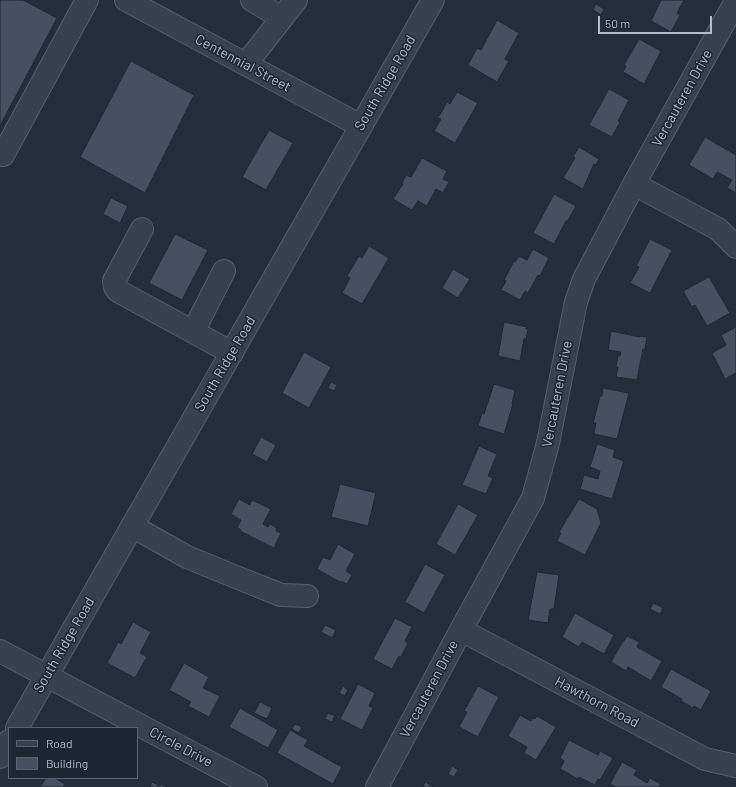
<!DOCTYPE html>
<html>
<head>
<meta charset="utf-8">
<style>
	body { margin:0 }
	#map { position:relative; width:736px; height:787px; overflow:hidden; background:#242f3e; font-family:Barlow,sans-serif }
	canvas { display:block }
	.legend { position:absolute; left:8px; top:727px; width:130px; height:52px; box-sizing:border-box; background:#1d2633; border:1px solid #59626f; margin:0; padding:5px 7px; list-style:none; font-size:12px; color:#b4bcc9 }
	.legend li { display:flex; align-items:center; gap:8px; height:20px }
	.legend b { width:20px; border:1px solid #59626f }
	.scale { position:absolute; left:598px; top:16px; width:114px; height:18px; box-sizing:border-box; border:2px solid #b4bcc9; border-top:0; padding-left:5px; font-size:12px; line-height:14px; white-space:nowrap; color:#b4bcc9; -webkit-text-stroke:3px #1d2633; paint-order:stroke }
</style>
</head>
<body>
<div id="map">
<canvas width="736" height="787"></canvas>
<ul class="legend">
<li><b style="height:5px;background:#38414e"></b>Road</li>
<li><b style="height:11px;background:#455162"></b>Building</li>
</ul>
<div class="scale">50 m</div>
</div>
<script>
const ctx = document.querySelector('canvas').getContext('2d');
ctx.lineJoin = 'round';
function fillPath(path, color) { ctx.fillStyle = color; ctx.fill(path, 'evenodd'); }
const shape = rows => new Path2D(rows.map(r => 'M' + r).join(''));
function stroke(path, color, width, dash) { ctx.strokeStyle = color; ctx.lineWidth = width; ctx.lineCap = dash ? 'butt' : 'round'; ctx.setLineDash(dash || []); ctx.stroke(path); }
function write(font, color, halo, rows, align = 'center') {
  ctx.font = font + ' Barlow,sans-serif'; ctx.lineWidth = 3; ctx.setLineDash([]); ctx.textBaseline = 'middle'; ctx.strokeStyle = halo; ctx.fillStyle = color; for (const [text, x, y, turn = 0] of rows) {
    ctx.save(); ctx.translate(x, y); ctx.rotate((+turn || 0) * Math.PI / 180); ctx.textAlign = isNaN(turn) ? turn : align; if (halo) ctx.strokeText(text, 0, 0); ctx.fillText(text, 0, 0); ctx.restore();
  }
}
const building = shape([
	[0,0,23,0,57,18,0,126,0,0],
	[661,0,684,0,677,13,680,15,671,32,651,21,661,0],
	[596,4,604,9,601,15,593,10,596,4],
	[497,20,519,33,505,59,509,61,497,82,468,65,477,48,481,50,497,20],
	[639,39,661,51,644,84,623,72,626,66,624,65,639,39],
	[131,61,194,95,145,193,80,157,131,61],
	[609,89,629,100,618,121,620,122,612,137,589,125,609,89],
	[457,92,478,103,455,143,434,131,441,119,438,118,447,102,450,104,457,92],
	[269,130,293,143,266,190,242,177,269,130],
	[705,137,736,155,736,193,727,188,732,180,717,172,713,179,689,165,705,137],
	[579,147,599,159,596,165,594,164,583,189,563,178,575,158,573,157,579,147],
	[422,158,447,171,443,179,449,182,443,193,436,189,427,206,418,201,412,210,393,199,403,184,402,183,406,175,411,177,422,158],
	[554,194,576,206,567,222,566,221,554,244,533,233,554,194],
	[111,198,128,206,120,223,103,214,111,198],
	[175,234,208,250,182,300,149,283,175,234],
	[650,239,672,250,650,293,630,283,639,267,636,266,650,239],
	[369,246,389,258,362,304,342,293,350,278,347,276,359,256,362,258,369,246],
	[533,249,549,258,540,276,538,275,528,293,525,291,520,300,501,290,506,281,504,280,514,261,515,262,519,256,527,260,533,249],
	[453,269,470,279,458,298,442,288,453,269],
	[709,277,730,313,707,326,695,305,692,307,683,291,709,277],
	[504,322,527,327,526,329,528,329,526,339,524,339,520,361,498,356,504,322],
	[736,327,736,373,725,379,712,353,726,345,721,335,736,327],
	[611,331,640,337,640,336,647,337,645,349,643,349,637,380,616,377,618,367,616,367,618,356,620,356,621,352,608,350,611,331],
	[304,352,331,367,309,408,282,393,304,352],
	[331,382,337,385,334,391,328,388,331,382],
	[494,384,515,390,512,404,513,404,504,434,478,426,482,413,484,414,494,384],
	[603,388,629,393,617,439,594,434,596,423,593,423,600,396,602,396,603,388],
	[261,437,276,445,267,462,252,454,261,437],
	[597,444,615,450,613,457,624,461,612,499,580,489,584,475,598,479,600,471,590,467,597,444],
	[479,446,497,454,488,476,493,478,486,494,462,485,479,446],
	[340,484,376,493,368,526,331,517,340,484],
	[239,499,250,505,252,500,271,509,263,524,268,527,270,524,277,528,276,531,281,533,274,548,240,531,240,529,237,528,241,520,231,514,239,499],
	[579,499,597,509,601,523,585,555,557,541,561,533,559,532,579,499],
	[458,504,478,515,455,555,436,544,458,504],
	[338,544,355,554,346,571,352,575,347,584,341,581,340,582,317,569,323,557,330,560,338,544],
	[425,564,445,575,424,613,405,602,425,564],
	[537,572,559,575,554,609,550,609,548,623,528,620,537,572],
	[653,603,663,608,660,614,650,609,653,603],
	[575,613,614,635,604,654,582,642,579,647,562,637,575,613],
	[395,618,412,627,405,641,408,643,401,657,399,656,392,669,373,659,395,618],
	[133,622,151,632,140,653,147,657,135,678,107,663,118,642,121,644,133,622],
	[325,625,336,630,332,638,321,632,325,625],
	[627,636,639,642,637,647,662,661,651,681,628,667,626,671,611,662,623,641,624,641,627,636],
	[184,663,209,677,203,688,220,696,209,717,188,706,191,702,169,690,184,663],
	[671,669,711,691,701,710,694,706,693,708,681,701,682,699,661,687,671,669],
	[358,684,375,693,369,706,373,708,362,730,340,719,358,684],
	[343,686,348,690,345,696,339,693,343,686],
	[478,686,499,697,478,737,459,727,467,712,464,711,478,686],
	[260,702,272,708,267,719,254,713,260,702],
	[240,708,278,730,268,748,229,727,240,708],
	[328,713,335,716,332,722,325,719,328,713],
	[520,715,531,721,533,718,535,719,537,716,556,727,536,760,524,753,527,747,508,736,520,715],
	[295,724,302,727,299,733,292,729,295,724],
	[290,730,308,740,304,746,342,767,333,784,277,753,290,730],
	[569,740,598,755,600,751,613,758,600,780,598,779,595,785,579,777,578,779,560,769,564,761,560,758,569,740],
	[622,762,637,770,634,775,647,783,650,778,661,784,659,787,616,787,610,784,622,762],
	[452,766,458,770,454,777,448,774,452,766],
	[46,778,55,778,65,784,63,787,40,787,46,778],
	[152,782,160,786,161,784,167,787,150,787,152,782],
	[425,782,434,787,423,787,425,782]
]);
fillPath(building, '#455162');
stroke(building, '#1f2835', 1);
const minor = shape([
	[126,0,361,126],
	[252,0,282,18],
	[246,64,296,0],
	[0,153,3,155,87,0],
	[634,184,718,229,736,247],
	[142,229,114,281,115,287,118,291,232,353],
	[193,332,224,271],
	[132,526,187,557,236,577,281,595,307,596],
	[461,630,705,759,736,766],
	[0,651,256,787],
	[17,728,433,0],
	[0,757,9,741],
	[377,787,461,630,533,498,548,443,576,302,584,279,634,184,736,1]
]);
stroke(minor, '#565f6c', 24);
stroke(minor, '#38414e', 22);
write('14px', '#b4bcc9', '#1d2633', [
	["Centennial Street",243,63,28],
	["South Ridge Road",385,83,-60],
	["Vercauteren Drive",682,98,-61],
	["South Ridge Road",225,364,-60],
	["Vercauteren Drive",557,394,-79],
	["South Ridge Road",64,645,-60],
	["Vercauteren Drive",429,689,-62],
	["Hawthorn Road",597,702,28],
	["Circle Drive",181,747,28]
]);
</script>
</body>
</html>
